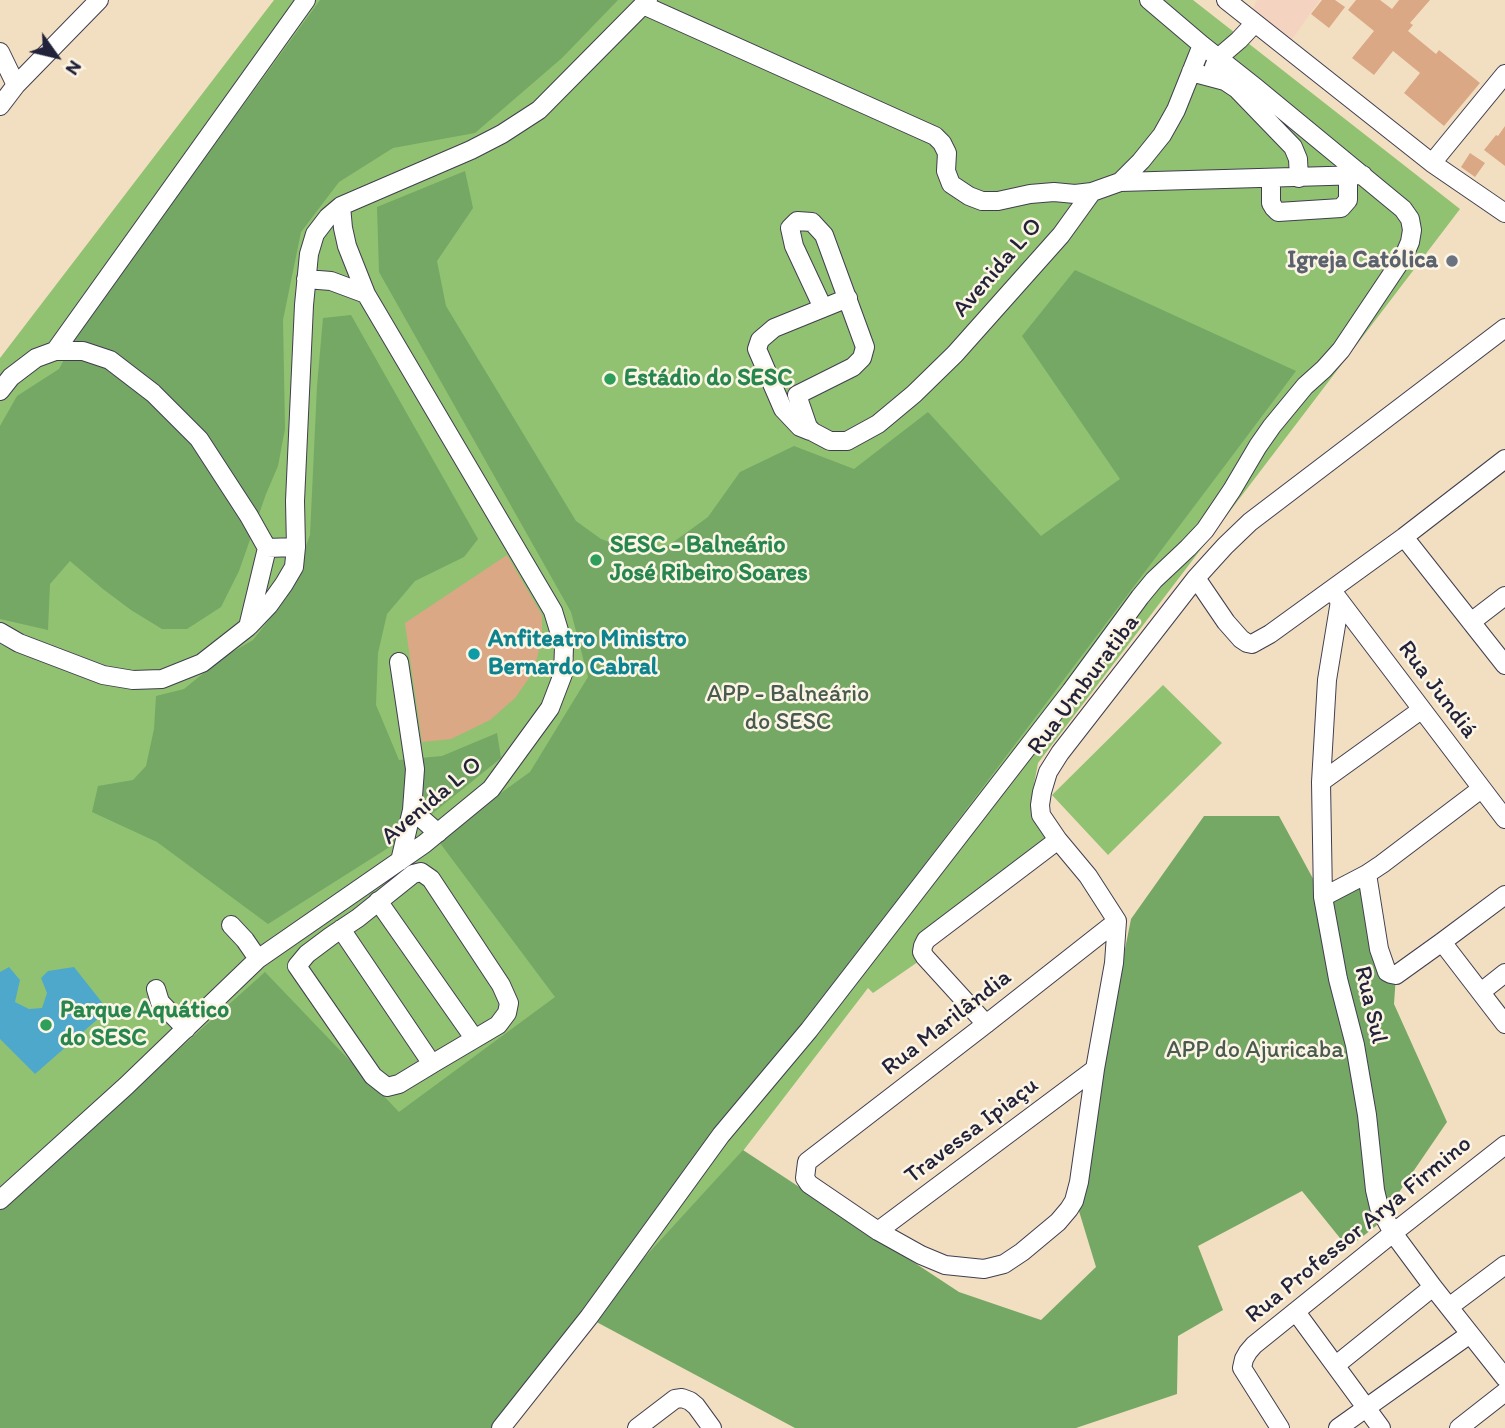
<!DOCTYPE html>
<html>
<head>
<meta charset="utf-8">
<style>
	body { margin:0 }
	#map { position:relative; width:1505px; height:1428px; overflow:hidden; background:#f2dfc1; font-family:Itim,sans-serif }
	canvas { display:block }
	.north { position:absolute; left:21px; top:21px; width:70px; height:70px; -webkit-text-stroke:5px #fcf5e5; paint-order:stroke; rotate:124deg; font-size:19px; font-weight:700; line-height:28px; text-align:center; color:#22223b }
	.north::after { content:''; display:block; margin:auto; width:24px; height:32px; background:#22223b; clip-path:polygon(50% 0,100% 100%,50% 72%,0 100%) }
</style>
</head>
<body>
<div id="map">
<canvas width="1505" height="1428"></canvas>
<div class="north">N</div>
</div>
<script>
const ctx = document.querySelector('canvas').getContext('2d');
ctx.lineJoin = 'round';
function fillPath(path, color) { ctx.fillStyle = color; ctx.fill(path, 'evenodd'); }
const shape = rows => new Path2D(rows.map(r => 'M' + r).join(''));
function stroke(path, color, width, dash) { ctx.strokeStyle = color; ctx.lineWidth = width; ctx.lineCap = dash ? 'butt' : 'round'; ctx.setLineDash(dash || []); ctx.stroke(path); }
function write(font, color, halo, rows, align = 'center') {
  ctx.font = font + ' Itim,sans-serif'; ctx.lineWidth = 5; ctx.setLineDash([]); ctx.textBaseline = 'middle'; ctx.strokeStyle = halo; ctx.fillStyle = color; for (const [text, x, y, turn = 0] of rows) {
    ctx.save(); ctx.translate(x, y); ctx.rotate((+turn || 0) * Math.PI / 180); ctx.textAlign = isNaN(turn) ? turn : align; if (halo) ctx.strokeText(text, 0, 0); ctx.fillText(text, 0, 0); ctx.restore();
  }
}
fillPath(shape([
	[1257,0,1320,0,1283,52,1247,23]
]), '#f4d3c0');
fillPath(shape([
	[274,0,1193,0,1460,209,1038,763,1032,795,1033,818,1052,844,926,940,925,957,873,993,868,988,743,1151,589,1317,508,1428,0,1428,0,358],
	[1163,685,1222,743,1108,855,1052,795]
]), '#91c272');
fillPath(shape([
	[320,0,618,0,562,58,475,133,393,148,339,182,301,232,283,320,285,429,278,466,266,494,239,571,221,607,187,629,162,629,131,610,103,589,70,561,50,584,48,630,0,619,0,426,17,396,59,369,81,328],
	[465,171,473,208,437,261,446,306,576,521,601,539,632,550,661,551,708,517,740,472,794,446,854,469,928,412,1041,536,1120,479,1022,336,1075,270,1296,371,721,1135,595,1311,743,1150,959,1292,1041,1320,1096,1267,1075,1198,1131,919,1204,816,1279,816,1323,897,1367,874,1379,949,1396,975,1394,1004,1447,1122,1376,1226,1348,1248,1302,1191,1198,1246,1223,1310,1178,1336,1177,1394,1076,1428,795,1428,589,1318,491,1428,0,1428,0,1210,265,972,399,1112,555,997,440,843,448,831,530,772,588,677,571,612,379,272,377,207],
	[351,315,478,539,464,557,415,581,387,614,378,653,376,705,399,760,442,756,497,733,501,758,396,843,268,924,157,842,92,812,98,786,133,780,146,766,154,729,156,696,184,689,222,658,253,640,287,597,310,535,317,386,323,318]
]), '#74a864');
fillPath(shape([
	[9,967,20,980,15,1002,29,1009,42,1008,47,993,41,978,48,971,74,967,108,1010,35,1074,0,1039,0,972]
]), '#4ea8cc');
fillPath(shape([
	[1322,0,1335,0,1345,7,1329,28,1311,14],
	[1356,0,1380,0,1392,9,1399,0,1430,0,1410,23,1413,25,1408,31,1436,54,1439,50,1480,83,1444,126,1404,93,1420,73,1393,51,1374,75,1352,58,1374,31,1348,10],
	[1505,126,1505,166,1484,150,1496,135,1498,136],
	[1470,153,1485,163,1475,177,1461,167],
	[507,555,542,615,542,636,534,671,515,698,490,720,451,739,422,742,405,623]
]), '#daa885');
const minor = shape([
	[1226,0,1432,163,1505,213],
	[643,5,935,136,942,143,947,153,946,171,951,184,969,196,982,201,998,201,1030,194,1054,192,1075,194,1092,192],
	[0,52,16,85],
	[1214,67,1218,58,1239,40,1254,24],
	[1191,72,1225,81,1237,89,1293,147,1298,159,1299,178],
	[0,106,16,85,99,0],
	[1432,163,1505,74],
	[1271,178,1271,203,1274,208,1278,212,1341,208,1348,200,1348,176],
	[1120,182,1363,175],
	[306,279,331,281,366,294],
	[823,308,794,246,790,228,797,221,812,222,824,235,865,347,862,358,853,367,797,395,808,427,813,432,830,441,847,441,878,424,914,394,955,354,1061,235,1092,192,1120,182,1141,161,1162,135,1176,110,1202,45],
	[55,351,306,0],
	[0,391,11,377,36,358,55,351,83,351,110,360,153,393,199,439,249,516,267,548],
	[810,431,800,427,783,409,757,349,760,340,774,328,848,298],
	[1404,537,1505,665],
	[1196,578,1226,622,1241,639,1247,643,1252,644,1270,634,1404,537,1505,459],
	[1336,596,1505,819],
	[1340,601,1327,680,1321,782,1323,897,1338,979,1355,1045,1367,1115,1375,1190,1379,1207,1393,1233,1433,1287,1505,1378],
	[1471,622,1505,596],
	[249,626,269,605,284,584,294,567,296,547],
	[0,632,19,643,103,675,133,680,162,679,202,663,248,627,267,548,296,547,295,501,304,305,309,254,315,234,328,217,341,206,471,150,502,134,539,110,648,0],
	[399,662,415,769,412,810,400,861],
	[1321,782,1421,710],
	[412,810,438,833],
	[1367,874,1379,949,1387,972,1391,974,1396,975,1442,942,1505,895],
	[1323,897,1367,874,1382,864,1481,789],
	[378,901,474,1038],
	[1117,921,986,1024,807,1162,805,1178,809,1184,878,1231,921,1255,945,1265,984,1269,1004,1264,1022,1252,1058,1222,1069,1209,1074,1201,1079,1182,1095,1069,1114,963,1117,921,1088,876,1058,840,1041,815,1040,805,1042,792,1048,772,1060,753,1196,578,1225,546,1250,522,1505,328],
	[231,925,245,940,258,959],
	[341,929,432,1064,498,1025,507,1013,509,1003,501,985,431,879,421,872,413,874,358,918,331,936,307,954,297,966,373,1076,387,1087,399,1084,432,1064],
	[1442,942,1505,1024],
	[156,989,160,1002,186,1029],
	[1481,992,1505,973],
	[986,1024,925,957,922,952,923,946,926,940,1058,840],
	[0,1200,126,1086,258,959,424,844,491,789,550,708,563,674,564,647,553,611,366,294,347,246,343,228,341,206],
	[878,1231,1095,1069],
	[1449,1307,1505,1265],
	[1296,1312,1381,1428],
	[1336,1365,1433,1287],
	[501,1428,589,1317,721,1135,809,1030,1071,691,1140,597,1154,580,1188,548,1205,530,1232,490,1258,446,1272,426,1305,386,1324,369,1341,350,1404,256,1410,242,1412,230,1410,219,1403,209,1255,87,1202,45,1149,0],
	[637,1428,675,1399,682,1398,690,1401,696,1406,712,1428],
	[1280,1428,1242,1368,1244,1359,1248,1352,1254,1345,1393,1233,1505,1145],
	[1338,1428,1470,1334],
	[1459,1428,1505,1392]
]);
stroke(minor, '#413e4f', 20);
stroke(minor, '#fff', 18);
for (const [x, y, r, color] of [
	[1452,261,7,"#6b7280"],
	[610,379,7,"#2e9e5b"],
	[596,560,7,"#2e9e5b"],
	[474,654,7,"#0f9aa8"],
	[46,1025,7,"#2e9e5b"]
]) { const dot = new Path2D(); dot.arc(x, y, r, 0, 2 * Math.PI); ctx.fillStyle = color; ctx.fill(dot); stroke(dot, '#fcf5e5', 2.5); }
write('bold 24px', '#5b616d', '#fcf5e5', [
	["Igreja Católica",1438,261]
], 'right');
write('24px', '#22223b', '#fcf5e5', [
	["Avenida L O",998,268,-49],
	["Rua Umburatiba",1084,685,-53],
	["Rua Jundiá",1437,690,53],
	["Avenida L O",432,801,-40],
	["Rua Sul",1370,1005,77],
	["Rua Marilândia",947,1023,-38],
	["Travessa Ipiaçu",972,1131,-37],
	["Rua Professor Arya Firmino",1359,1230,-39]
]);
write('bold 24px', '#27864d', '#fcf5e5', [
	["Estádio do SESC",624,379],
	["SESC - Balneário",610,546],
	["José Ribeiro Soares",610,574],
	["Parque Aquático",60,1011],
	["do SESC",60,1039]
], 'left');
write('bold 24px', '#0d838f', '#fcf5e5', [
	["Anfiteatro Ministro",488,640],
	["Bernardo Cabral",488,668]
], 'left');
write('24px', '#495a4e', '#fcf5e5', [
	["APP - Balneário",788,695],
	["do SESC",788,723],
	["APP do Ajuricaba",1255,1051]
]);
</script>
</body>
</html>
